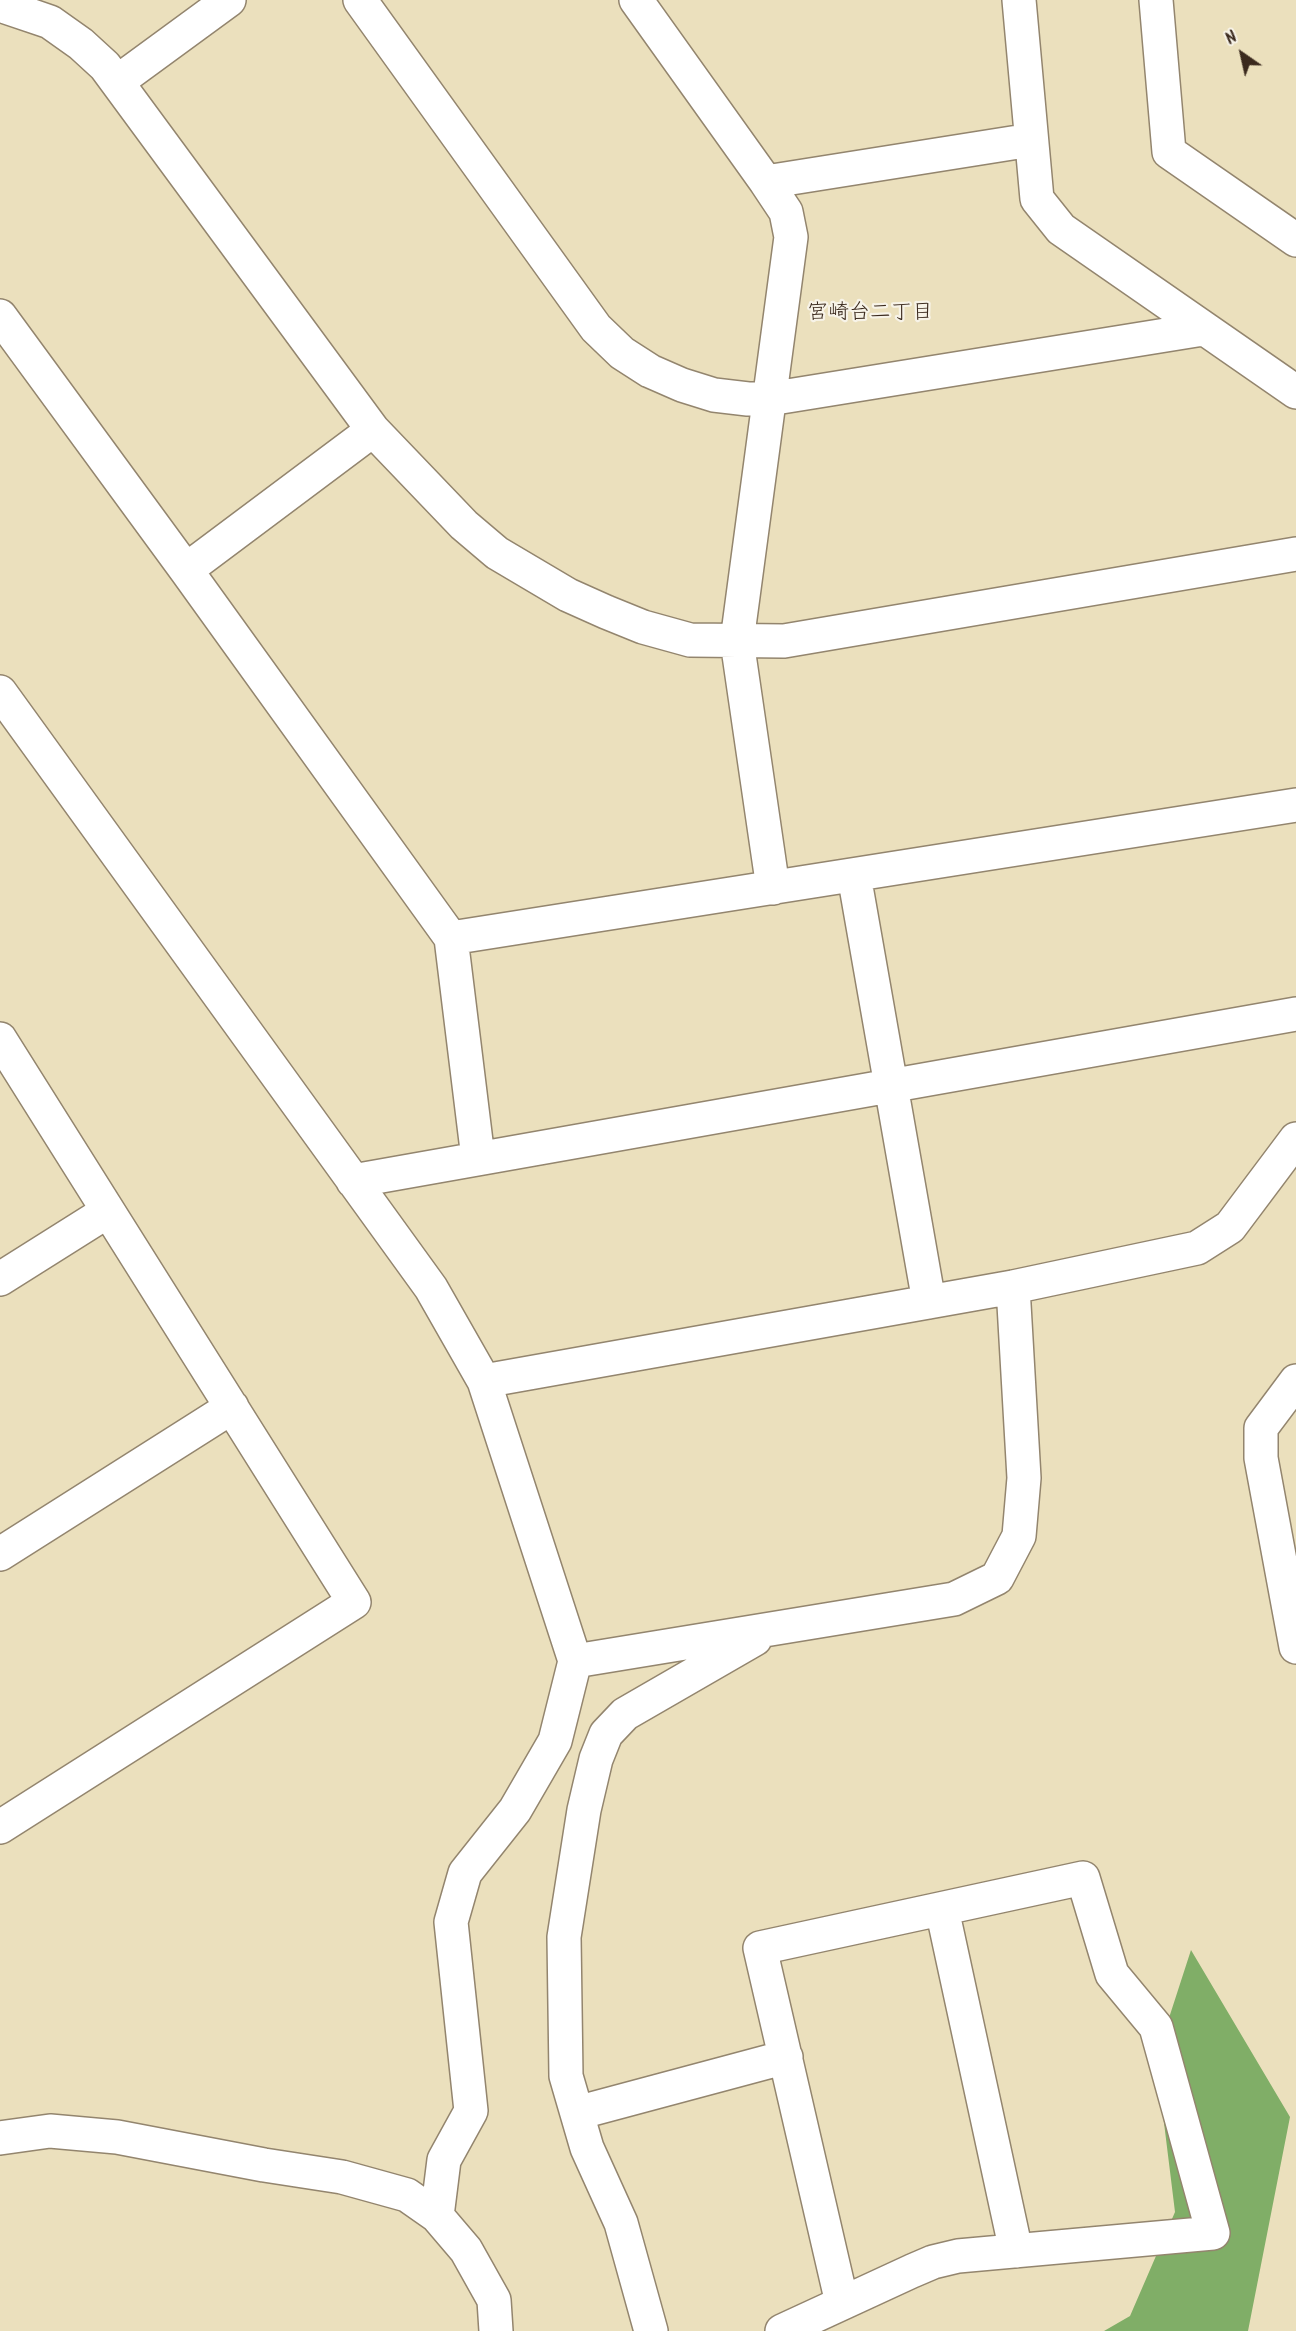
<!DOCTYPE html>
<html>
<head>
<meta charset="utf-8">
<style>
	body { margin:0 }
	#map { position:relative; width:1296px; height:2331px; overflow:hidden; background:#ebe0bd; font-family:Kalam,sans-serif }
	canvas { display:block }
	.north { position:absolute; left:1212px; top:24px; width:60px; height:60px; -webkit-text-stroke:4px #f7f3e8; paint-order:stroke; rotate:326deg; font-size:16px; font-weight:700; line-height:24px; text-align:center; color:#3b2a1e }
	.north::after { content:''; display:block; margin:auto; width:21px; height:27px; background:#3b2a1e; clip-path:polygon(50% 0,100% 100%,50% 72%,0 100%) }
</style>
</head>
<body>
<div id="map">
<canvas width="1296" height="2331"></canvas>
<div class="north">N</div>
</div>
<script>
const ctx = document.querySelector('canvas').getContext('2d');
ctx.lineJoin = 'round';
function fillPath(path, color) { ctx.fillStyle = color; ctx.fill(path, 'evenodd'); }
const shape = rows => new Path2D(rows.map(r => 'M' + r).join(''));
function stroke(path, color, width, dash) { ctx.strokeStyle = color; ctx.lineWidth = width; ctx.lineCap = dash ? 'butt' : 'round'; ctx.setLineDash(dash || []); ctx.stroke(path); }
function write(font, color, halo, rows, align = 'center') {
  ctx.font = font + ' Kalam,"Klee One",sans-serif'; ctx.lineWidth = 4.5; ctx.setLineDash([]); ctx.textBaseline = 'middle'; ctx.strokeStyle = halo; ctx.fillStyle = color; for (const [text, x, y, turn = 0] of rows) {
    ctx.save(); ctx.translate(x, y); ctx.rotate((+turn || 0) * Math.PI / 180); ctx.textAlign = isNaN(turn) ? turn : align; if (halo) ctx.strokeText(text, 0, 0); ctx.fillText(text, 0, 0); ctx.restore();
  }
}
fillPath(shape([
	[1191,1950,1290,2117,1248,2331,1104,2331,1130,2316,1175,2212,1156,2058]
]), '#80ae67');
const minor = shape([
	[360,0,596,328,622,353,650,371,682,385,714,395,748,399,769,399,1203,329],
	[636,0,766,182,786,212,791,237,737,641,773,888],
	[1019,0,1037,199,1061,229,1296,392],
	[1156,0,1169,152,1296,240],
	[0,5,50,22,81,44,105,66,373,430,464,525,497,553,568,595,606,612,643,627,690,640,784,641,1296,554],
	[117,82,229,0],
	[766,182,1031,140],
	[0,316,186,570,451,938,1296,805],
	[186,570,373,430],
	[0,692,431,1288,484,1381,575,1661,954,1599,997,1578,1019,1536,1024,1478,1013,1287],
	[854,875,929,1302],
	[451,938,478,1158],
	[0,1039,354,1602,0,1827],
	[353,1181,1296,1014],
	[0,1279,108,1211],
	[484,1381,1013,1287,1197,1248,1230,1227,1296,1139],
	[1296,1381,1261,1428,1261,1458,1296,1647],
	[0,1554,232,1407],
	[942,1909,1016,2251],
	[577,2113,786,2057],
	[0,2138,50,2131,117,2137,264,2165,342,2177,407,2195,437,2216,466,2250,494,2300,496,2331],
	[437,2216,444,2160,471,2111,451,1922,465,1873,515,1810,555,1741,575,1661],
	[651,2331,621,2223,587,2148,566,2076,564,1937,584,1810,596,1759,606,1734,625,1714,755,1639],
	[782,2331,912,2271,933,2262,958,2256,1213,2233,1156,2027,1112,1974,1083,1878,760,1948,842,2303]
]);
stroke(minor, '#93856e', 36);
stroke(minor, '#fff', 33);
write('21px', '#3b2a1e', '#f7f3e8', [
	["宮崎台二丁目",870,314]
]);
</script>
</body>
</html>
